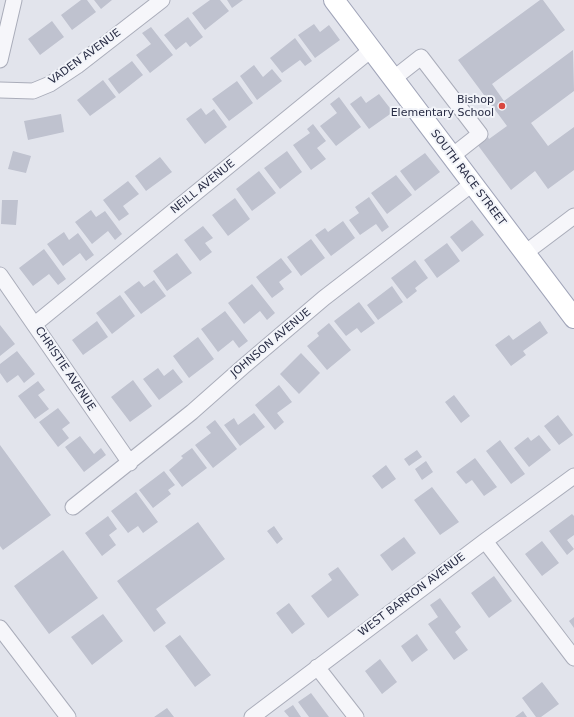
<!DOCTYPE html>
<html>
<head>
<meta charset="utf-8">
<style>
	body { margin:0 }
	canvas { display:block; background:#e2e4ec }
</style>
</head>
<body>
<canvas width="574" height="717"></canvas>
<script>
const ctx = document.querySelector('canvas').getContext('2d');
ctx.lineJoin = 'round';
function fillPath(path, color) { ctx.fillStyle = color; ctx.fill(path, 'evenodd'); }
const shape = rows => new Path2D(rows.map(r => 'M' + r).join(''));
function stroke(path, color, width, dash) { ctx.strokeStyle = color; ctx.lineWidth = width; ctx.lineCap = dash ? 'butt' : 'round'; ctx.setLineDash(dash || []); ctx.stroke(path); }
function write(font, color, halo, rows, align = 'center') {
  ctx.font = font + ' "DejaVu Sans",sans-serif'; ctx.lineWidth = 4; ctx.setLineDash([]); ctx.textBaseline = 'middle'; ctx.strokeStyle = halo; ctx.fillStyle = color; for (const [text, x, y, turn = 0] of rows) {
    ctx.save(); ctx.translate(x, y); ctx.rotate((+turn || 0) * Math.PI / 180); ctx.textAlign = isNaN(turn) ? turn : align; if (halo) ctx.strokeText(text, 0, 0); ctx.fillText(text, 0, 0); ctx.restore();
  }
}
fillPath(shape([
	[81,0,87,0,96,12,72,30,61,15],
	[94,0,112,0,101,9],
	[210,0,220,0,229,11,205,30,192,13],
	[227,0,243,0,232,8],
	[540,0,543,0,565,30,492,84,504,101,573,50,574,91,531,123,548,146,574,127,574,170,548,189,535,171,511,190,477,144,488,137,489,139,507,126,458,60],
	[188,17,203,37,190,47,186,42,176,50,164,35],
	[52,21,64,37,40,55,28,39],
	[314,24,320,32,329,25,340,40,315,58,298,35],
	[151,27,173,55,150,73,136,55,151,44,142,33],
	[295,38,312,61,305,66,300,60,282,73,270,58],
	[132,61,143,75,119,94,108,79],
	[254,65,263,77,272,69,282,81,257,100,240,76],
	[103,80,116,97,90,116,77,100],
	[237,81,253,103,229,121,212,99],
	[379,94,393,112,369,129,350,104,361,96,366,103],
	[339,97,361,127,336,146,320,126,337,113,330,104],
	[201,108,206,115,214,109,227,127,205,144,186,119],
	[61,114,64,132,28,140,24,121],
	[313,124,326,141,317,148,326,159,311,170,293,145,310,133,307,129],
	[13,151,31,156,26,173,8,169],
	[287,151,302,172,280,189,264,168],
	[425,153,440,172,415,191,400,171],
	[160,157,172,172,146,191,135,176],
	[259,171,276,193,252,211,236,189],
	[396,175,412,195,387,214,371,193],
	[128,181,139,194,123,206,129,214,119,221,103,200],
	[369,197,389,227,382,232,376,224,360,235,349,220,359,213,355,207],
	[235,198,250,219,228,236,212,215],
	[2,200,18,200,16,225,1,224],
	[91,210,96,217,105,211,122,234,115,240,108,231,92,244,75,222],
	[472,220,484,235,462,252,450,237],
	[343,221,355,238,331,256,315,235,325,228,328,232],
	[203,226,213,238,205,243,212,252,200,261,184,240],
	[64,232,69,240,78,233,94,255,86,261,80,253,63,266,47,244],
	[311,239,325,258,301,276,287,257],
	[447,243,460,261,437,278,424,260],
	[44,249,66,279,58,285,49,274,33,286,19,268],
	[177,253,192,273,167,291,153,271],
	[281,258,292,272,279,282,284,289,272,298,256,277],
	[415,260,428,278,415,288,417,291,407,299,391,278],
	[154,280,166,296,141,314,124,292,139,281,144,287],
	[252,284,275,313,267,320,260,311,244,324,228,303],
	[392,286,403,302,378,320,367,305],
	[120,295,135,316,112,334,96,313],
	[359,302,375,323,361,333,357,328,346,336,334,321],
	[225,311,248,341,239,348,233,340,218,352,201,329],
	[97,321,108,337,83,355,72,340],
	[540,321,548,333,523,351,526,355,511,366,495,345,509,335,513,340],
	[329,323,351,350,327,370,307,346,319,336,317,333],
	[0,325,15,344,0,356],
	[198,337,214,359,189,378,173,356],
	[17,351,35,374,24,383,18,375,7,383,0,373,0,364],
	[301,353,320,373,299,394,280,374],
	[158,368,164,376,173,369,183,382,159,400,143,379],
	[133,380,152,406,130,422,111,397],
	[38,381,45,390,38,395,49,409,35,419,18,396],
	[279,385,292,402,277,413,284,422,275,430,255,405],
	[454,395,470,416,461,423,445,402],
	[58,408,70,423,62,429,69,438,58,447,39,422],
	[254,413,265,427,240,446,224,425,234,418,238,425],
	[558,415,573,435,559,445,544,426],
	[215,420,237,449,213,468,195,445,211,433,206,427],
	[539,435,551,450,529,467,514,448,528,437,531,441],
	[80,436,94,454,101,448,106,455,84,472,65,447],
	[500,440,525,474,511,484,486,451],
	[0,445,51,515,3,550,0,546],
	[192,448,207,468,182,487,169,470,183,458,181,456],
	[417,450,422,457,409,466,404,459],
	[475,458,497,487,484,496,472,480,466,484,456,472],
	[426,461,433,472,422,480,415,469],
	[386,465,396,479,382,489,372,476],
	[164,471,175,485,168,490,171,494,153,508,139,490],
	[432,487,459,522,440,535,414,500],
	[136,492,158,522,143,533,138,526,128,533,111,511],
	[572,514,574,516,574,535,567,540,574,549,567,555,549,531],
	[108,516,117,529,109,535,116,545,102,556,85,533],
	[198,522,225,559,156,609,166,623,154,632,117,581],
	[274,526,283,539,277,544,267,531],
	[404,537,416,553,392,571,380,555],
	[542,541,559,563,542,576,525,554],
	[63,550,98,598,49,634,14,586],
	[338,567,359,595,328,618,311,596,332,580,328,574],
	[494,576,512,601,489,618,471,593],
	[440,598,461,627,455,632,468,650,454,660,428,624,438,617,430,605],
	[289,603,305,624,292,634,276,613],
	[103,614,123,641,92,665,71,637],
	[574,617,574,628,569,621],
	[417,634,428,650,412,662,401,646],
	[180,635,211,675,195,687,165,646],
	[380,659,397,682,382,694,365,671],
	[542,682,559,704,541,717,536,717,522,698],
	[311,693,329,717,309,717,298,702],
	[293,705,301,717,289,717,284,711],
	[167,708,174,717,154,717],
	[523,711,527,717,515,717]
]), '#bfc2cf');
const minor = shape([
	[0,60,14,0],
	[393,79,421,57,480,134,452,156],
	[0,90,33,91,50,84,77,66,162,0],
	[525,253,574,216],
	[0,275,130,463],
	[35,324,371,50],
	[73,507,192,412,244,366,324,298,472,184],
	[485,541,574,658],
	[0,628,68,717],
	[317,667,356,717],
	[252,717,485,541,574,476]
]);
const major = shape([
	[334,0,574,318]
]);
stroke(minor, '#aaadba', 17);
stroke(major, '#a1a5b9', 22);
stroke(minor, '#f6f6fa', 15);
stroke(major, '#fff', 20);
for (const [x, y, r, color] of [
	[502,106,4,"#d9473f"]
]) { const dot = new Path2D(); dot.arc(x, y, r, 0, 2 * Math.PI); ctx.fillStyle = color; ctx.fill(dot); stroke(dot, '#f2f4f9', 1.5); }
write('11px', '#292d45', '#f2f4f9', [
	["VADEN AVENUE",85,57,-36],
	["SOUTH RACE STREET",468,178,53],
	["NEILL AVENUE",203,187,-39],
	["JOHNSON AVENUE",271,343,-40],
	["CHRISTIE AVENUE",65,369,56],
	["WEST BARRON AVENUE",412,595,-37]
]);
write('11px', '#292d45', '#f2f4f9', [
	["Bishop",494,100],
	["Elementary School",494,113]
], 'right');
</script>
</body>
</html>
